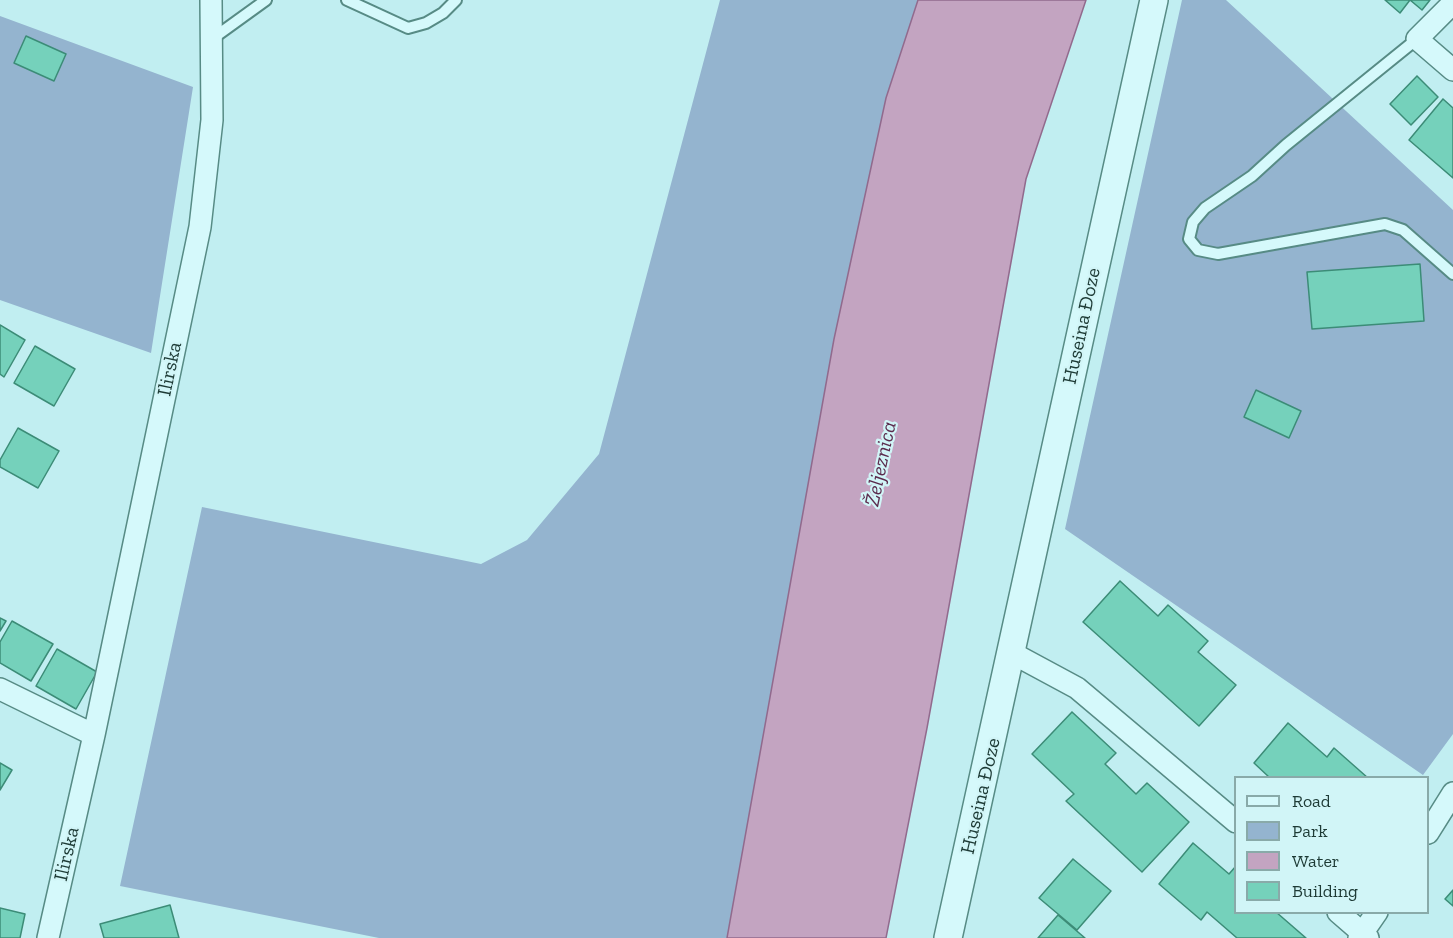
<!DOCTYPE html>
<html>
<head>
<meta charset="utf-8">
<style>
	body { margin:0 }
	#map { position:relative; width:1453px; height:938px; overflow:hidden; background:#c1eef1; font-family:"Zilla Slab",serif }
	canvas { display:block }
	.legend { position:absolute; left:1234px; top:776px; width:195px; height:138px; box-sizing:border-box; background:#d1f5f7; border:2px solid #89aaa9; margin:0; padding:8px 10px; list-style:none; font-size:18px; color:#1d3a35 }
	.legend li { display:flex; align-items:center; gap:12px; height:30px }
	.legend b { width:30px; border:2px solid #89aaa9 }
</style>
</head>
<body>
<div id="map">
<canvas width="1453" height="938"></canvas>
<ul class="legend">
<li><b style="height:8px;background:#d5f9fb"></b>Road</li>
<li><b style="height:16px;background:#94b4cf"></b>Park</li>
<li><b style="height:16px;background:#c3a4c1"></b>Water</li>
<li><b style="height:16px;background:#75d1bb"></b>Building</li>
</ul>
</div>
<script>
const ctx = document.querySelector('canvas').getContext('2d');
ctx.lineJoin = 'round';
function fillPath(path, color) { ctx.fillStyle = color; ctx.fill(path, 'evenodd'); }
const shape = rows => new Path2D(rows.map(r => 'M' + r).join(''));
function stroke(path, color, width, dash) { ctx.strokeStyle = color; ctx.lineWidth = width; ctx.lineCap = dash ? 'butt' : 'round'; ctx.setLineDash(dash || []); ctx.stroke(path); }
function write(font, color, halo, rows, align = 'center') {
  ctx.font = font + ' "Zilla Slab",serif'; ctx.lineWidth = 4.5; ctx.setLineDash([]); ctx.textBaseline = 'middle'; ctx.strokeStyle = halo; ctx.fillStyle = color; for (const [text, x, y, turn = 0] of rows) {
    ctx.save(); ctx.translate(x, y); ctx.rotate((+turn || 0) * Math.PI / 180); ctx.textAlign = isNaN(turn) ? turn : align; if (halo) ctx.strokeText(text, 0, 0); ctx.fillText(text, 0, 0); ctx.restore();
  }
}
fillPath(shape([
	[720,0,918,0,886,99,807,492,727,938,379,938,120,886,202,507,481,564,527,540,599,454],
	[1182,0,1226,0,1453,210,1453,734,1423,775,1065,529],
	[0,16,193,87,151,353,0,300]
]), '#94b4cf');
const water = shape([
	[918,0,1086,0,1026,179,927,728,886,938,727,938,834,339,886,98,918,0]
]);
fillPath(water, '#c3a4c1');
stroke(water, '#916a8d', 1.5);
const building = shape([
	[1385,0,1410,0,1400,13,1385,0],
	[1410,0,1430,0,1422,10,1410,0],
	[26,36,66,54,54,81,14,63,26,36],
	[1417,76,1438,97,1411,125,1390,104,1417,76],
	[1443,99,1453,108,1453,178,1409,140,1443,99],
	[1420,264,1424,321,1312,329,1307,272,1420,264],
	[0,325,25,340,4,377,0,374,0,325],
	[35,346,75,369,54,406,14,383,35,346],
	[1256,390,1301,411,1289,438,1244,417,1256,390],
	[18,428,59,451,38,488,0,467,0,460,18,428],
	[1120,581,1158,616,1168,605,1208,641,1198,652,1236,685,1199,726,1083,622,1120,581],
	[0,618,6,621,0,631,0,618],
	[12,621,53,644,31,681,0,663,0,642,12,621],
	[57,649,97,672,76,709,36,686,57,649],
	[1072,712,1116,753,1105,764,1136,794,1147,783,1189,822,1142,872,1066,801,1074,794,1032,754,1072,712],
	[1288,723,1327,757,1334,748,1368,778,1270,778,1254,763,1288,723],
	[0,763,12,770,0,790,0,763],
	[1193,843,1229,874,1236,866,1236,912,1276,912,1306,938,1237,938,1207,912,1201,920,1159,884,1193,843],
	[1073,859,1111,891,1077,930,1039,898,1073,859],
	[1453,890,1453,906,1445,899,1453,890],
	[170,905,179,938,104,938,100,924,170,905],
	[0,908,25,914,20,938,0,938,0,908],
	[1058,915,1085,938,1038,938,1058,915]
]);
fillPath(building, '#75d1bb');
stroke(building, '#3c8c77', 1.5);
const service = shape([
	[347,0,408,28,426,23,443,13,456,0],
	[212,39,266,0],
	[1417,39,1286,145,1252,176,1205,208,1193,222,1189,239,1198,250,1218,254,1385,224,1403,230,1453,274]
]);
const minor = shape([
	[1453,3,1417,39,1453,70],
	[1012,653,1077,688,1236,822],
	[0,689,94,735],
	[1428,833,1453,793],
	[1338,912,1368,938],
	[48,938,94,735,200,227,212,120,211,0],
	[1359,938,1377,912]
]);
const tertiary = shape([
	[948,938,1154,0]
]);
stroke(service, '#578b85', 14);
stroke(minor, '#578b85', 24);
stroke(tertiary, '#578b85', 30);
stroke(service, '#d5f9fb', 10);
stroke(minor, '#d5f9fb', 21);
stroke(tertiary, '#d5f9fb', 27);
write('20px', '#1d3a35', '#d1f5f7', [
	["Huseina Đoze",1082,326,-78],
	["Ilirska",170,369,-78],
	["Huseina Đoze",981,796,-77],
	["Ilirska",67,854,-77]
]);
write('italic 21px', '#5b2b4d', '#d1f5f7', [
	["Željeznica",881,464,-78]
]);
</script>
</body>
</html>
